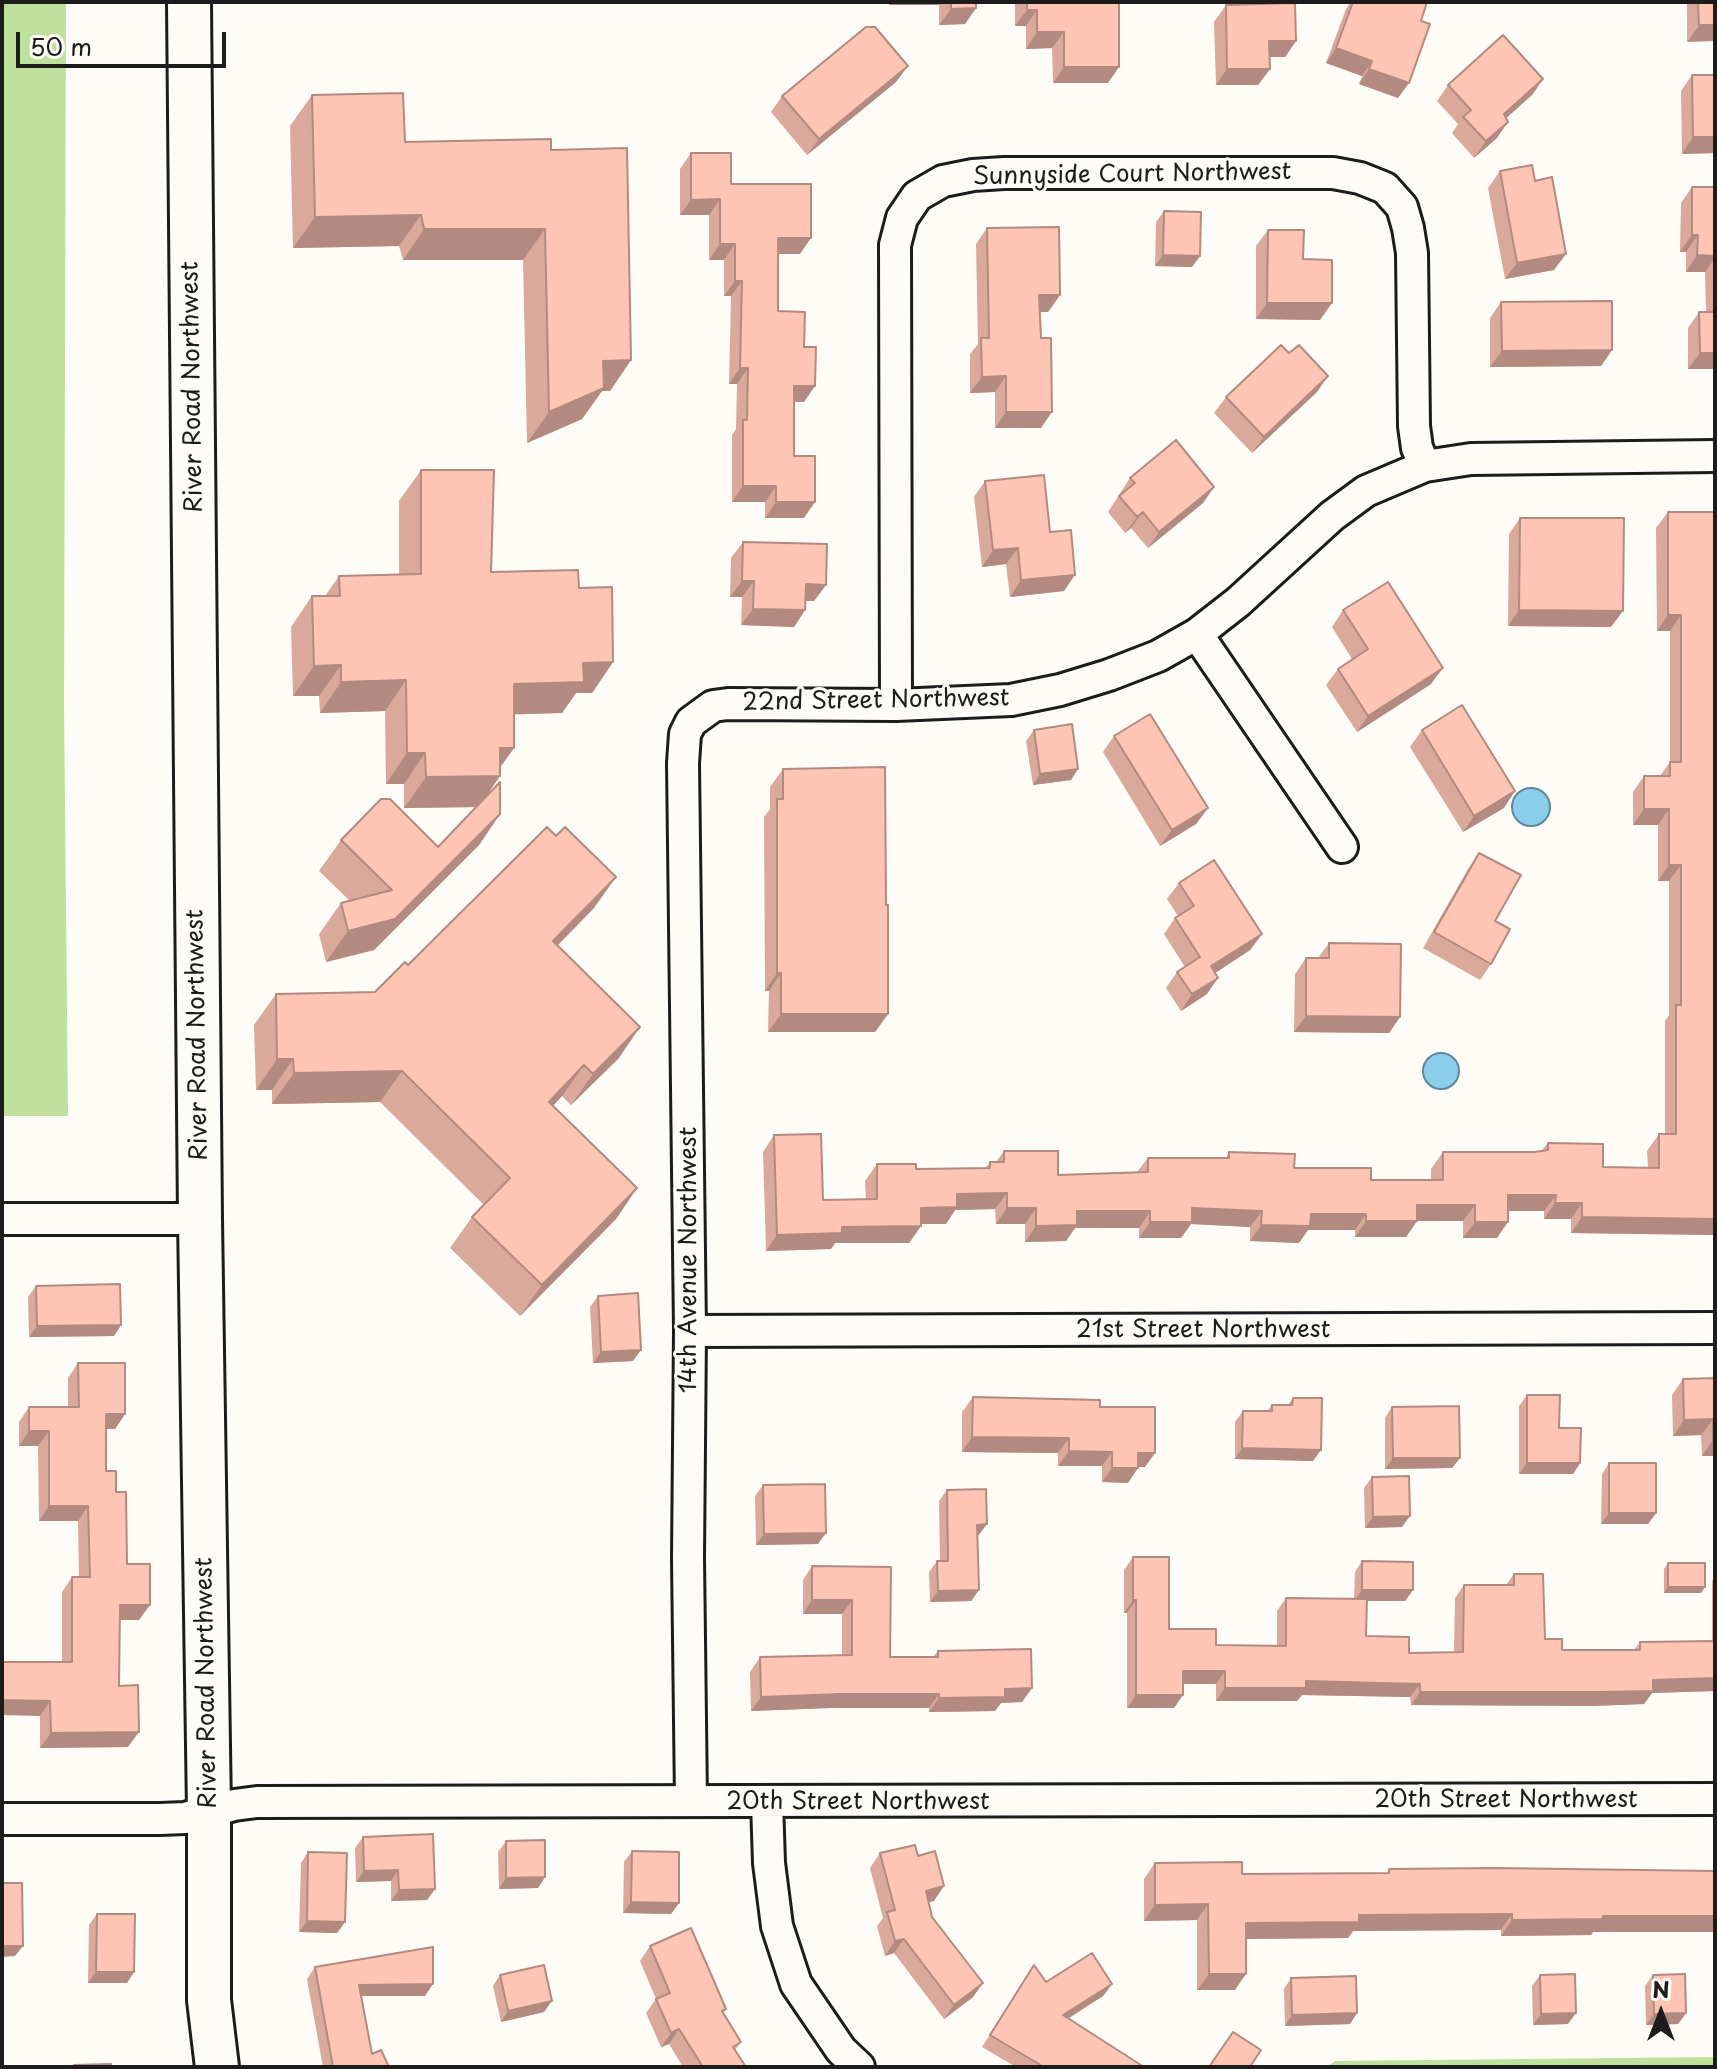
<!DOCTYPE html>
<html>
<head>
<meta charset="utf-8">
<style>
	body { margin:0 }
	#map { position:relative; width:1717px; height:2069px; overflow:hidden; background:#fdfcf7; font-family:"Playpen Sans",sans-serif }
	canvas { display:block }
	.frame { position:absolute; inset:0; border:4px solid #1c1c1c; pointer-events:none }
	.north { position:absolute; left:1621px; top:1973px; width:80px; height:80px; -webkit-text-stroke:6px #fdfcf7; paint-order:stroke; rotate:0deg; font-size:22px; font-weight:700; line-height:32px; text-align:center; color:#1c1c1c }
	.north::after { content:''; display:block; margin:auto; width:28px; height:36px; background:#1c1c1c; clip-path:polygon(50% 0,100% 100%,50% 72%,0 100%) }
	.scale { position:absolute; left:16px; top:32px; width:210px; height:36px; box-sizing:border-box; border:4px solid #1c1c1c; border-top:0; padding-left:10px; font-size:24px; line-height:28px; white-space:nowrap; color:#1c1c1c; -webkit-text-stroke:6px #fdfcf7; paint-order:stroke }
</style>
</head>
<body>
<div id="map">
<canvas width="1717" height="2069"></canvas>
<div class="frame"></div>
<div class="north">N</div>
<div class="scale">50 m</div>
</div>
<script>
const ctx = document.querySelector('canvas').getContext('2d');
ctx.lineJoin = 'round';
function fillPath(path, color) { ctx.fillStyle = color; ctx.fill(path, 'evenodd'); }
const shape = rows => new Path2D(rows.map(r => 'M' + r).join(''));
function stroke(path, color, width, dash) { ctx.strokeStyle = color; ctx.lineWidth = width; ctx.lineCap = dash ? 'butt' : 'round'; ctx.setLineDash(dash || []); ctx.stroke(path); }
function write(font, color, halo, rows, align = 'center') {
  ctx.font = font + ' "Playpen Sans",sans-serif'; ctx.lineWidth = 6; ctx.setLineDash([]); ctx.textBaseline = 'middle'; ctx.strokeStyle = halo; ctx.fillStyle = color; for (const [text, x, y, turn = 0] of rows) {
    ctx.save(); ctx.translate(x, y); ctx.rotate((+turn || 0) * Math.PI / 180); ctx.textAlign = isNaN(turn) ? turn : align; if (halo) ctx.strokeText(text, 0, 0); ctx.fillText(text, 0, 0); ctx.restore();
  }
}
fillPath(shape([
	[2,2,66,2,64,703,68,1116,2,1116],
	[1715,2057,1715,2067,1333,2067,1330,2065,1335,2061]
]), '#bee19b');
const water = shape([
	'1512 807a19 19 0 1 1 38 0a19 19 0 1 1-38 0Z',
	'1423 1071a18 18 0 1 1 36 0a18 18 0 1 1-36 0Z'
]);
fillPath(water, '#8bceec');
stroke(water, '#5f8799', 2);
const street = shape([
	[1197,634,1342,847],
	[896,705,895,245,902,218,917,196,943,181,973,175,1004,173,1333,173,1360,178,1385,188,1402,207,1408,228,1412,253,1414,426,1417,448,1425,466],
	[2,1219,200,1219],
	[690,1331,1715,1328],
	[691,1801,688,1558,690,1331,683,763,685,734,691,722,713,706,728,704,896,705,1011,700,1060,690,1109,675,1158,656,1197,634,1238,602,1332,516,1366,491,1425,466,1471,459,1715,456],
	[767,1802,769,1863,777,1926,796,1984,841,2050,859,2067],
	[2,1819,160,1819,185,1818,234,1805,257,1802,1715,1799]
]);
const secondary = shape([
	[189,2,200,1219,209,1811,209,2000,217,2067]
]);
stroke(street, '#1c1c1c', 36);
stroke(secondary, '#1c1c1c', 48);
stroke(street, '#fdfcf7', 30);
stroke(secondary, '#fdfcf7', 42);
fillPath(shape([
	[889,2,976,2,976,8,965,24,939,25,939,5,889,5],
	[1015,2,1119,2,1108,83,1053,83,1052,48,1026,49,1026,26,1015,26],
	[1351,2,1427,2,1398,98,1359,84,1362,76,1326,63,1346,9],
	[1687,2,1715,2,1687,42],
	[1226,5,1296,41,1285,57,1269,57,1270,69,1258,85,1216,85,1214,22],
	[1692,75,1715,153,1682,154,1681,91],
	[1543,79,1532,95,1506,118,1497,138,1474,158,1452,133,1458,124,1437,101,1448,85],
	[896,82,807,155,771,112,782,96],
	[312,95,405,142,551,150,631,360,610,391,602,391,582,419,527,443,523,260,403,260,399,246,293,248,290,126],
	[691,153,731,184,800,254,778,254,778,311,804,347,804,402,794,402,794,456,804,518,765,518,765,502,732,502,732,435,736,429,737,384,729,384,731,296,724,296,724,260,709,260,709,215,680,215,680,169],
	[1500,171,1535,181,1554,270,1505,279,1488,188],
	[1692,187,1715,187,1715,369,1688,369,1688,328,1699,312,1706,312,1705,272,1686,272,1686,252,1680,252,1681,203],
	[1164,211,1200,256,1192,267,1155,266,1156,222],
	[987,228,1060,295,1048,312,1040,312,1041,428,995,428,995,392,970,393,970,354,978,344,976,244],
	[1268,230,1303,259,1320,320,1256,319,1256,246],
	[1501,302,1612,350,1601,366,1490,367,1490,318],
	[1317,392,1252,453,1214,413,1226,397],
	[421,470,491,572,579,588,613,662,592,693,576,693,562,713,514,714,514,748,500,767,486,798,500,814,479,845,374,950,326,962,319,934,341,903,349,900,319,871,341,840,438,847,476,807,404,808,404,784,386,784,385,711,320,713,319,696,293,696,291,627,312,596,325,596,339,576,399,574,399,501],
	[1130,478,1214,487,1203,503,1148,548,1131,528,1125,533,1108,512],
	[985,481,1050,532,1064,591,1010,597,1006,564,982,567,974,497],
	[1668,512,1715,512,1715,1235,1571,1233,1571,1219,1544,1219,1544,1211,1508,1211,1497,1238,1463,1238,1463,1221,1417,1221,1406,1237,1355,1237,1355,1230,1308,1230,1299,1243,1250,1241,1250,1227,1191,1224,1181,1238,1139,1238,1139,1228,1075,1228,1066,1241,1025,1242,1025,1224,996,1224,995,1209,955,1210,946,1224,921,1224,921,1226,909,1243,835,1243,831,1249,766,1251,763,1152,774,1135,823,1200,866,1199,865,1181,877,1164,916,1169,985,1168,990,1162,996,1162,1004,1151,1058,1175,1137,1172,1148,1158,1226,1158,1229,1152,1294,1168,1371,1180,1431,1180,1431,1169,1443,1152,1535,1152,1542,1150,1548,1143,1603,1167,1648,1168,1647,1151,1659,1134,1665,1134,1665,1021,1669,1015,1669,881,1658,881,1658,825,1633,825,1633,792,1644,776,1660,776,1670,762,1670,631,1657,631,1656,528],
	[1520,518,1611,627,1508,626,1509,534],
	[743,542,826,585,814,601,806,601,805,610,794,627,741,625,742,597,730,597,731,558],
	[1343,610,1431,684,1357,732,1326,685,1338,669,1352,659,1332,627],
	[1034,730,1078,769,1071,780,1033,785,1026,741],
	[1422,730,1504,808,1463,832,1410,747],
	[1114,736,1208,808,1196,824,1160,846,1103,752],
	[783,769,888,1014,875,1032,768,1032,769,991,765,991,764,817,770,809,770,787],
	[1479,853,1495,921,1491,964,1480,980,1423,948,1468,869],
	[1179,883,1262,934,1250,950,1215,973,1207,994,1181,1011,1166,988,1177,972,1185,967,1164,934,1175,918,1178,916,1167,899],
	[594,908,558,945,619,1058,571,1105,562,1096,553,1106,637,1188,616,1219,520,1316,450,1248,472,1217,484,1205,380,1102,272,1104,272,1090,256,1090,254,1025,276,994,375,992,408,965],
	[1329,943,1400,1017,1389,1033,1294,1032,1295,974,1306,958,1318,958],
	[36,1286,121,1325,114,1336,29,1337,28,1297],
	[598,1296,633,1361,593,1363,590,1307],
	[78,1363,125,1414,115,1429,106,1429,106,1471,116,1492,127,1564,139,1620,120,1620,119,1686,128,1747,40,1748,40,1716,62,1662,62,1592,72,1577,79,1577,78,1521,39,1521,38,1446,19,1446,19,1422,29,1407,68,1407,68,1378],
	[1715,1378,1715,1456,1702,1456,1701,1435,1673,1436,1672,1395,1683,1379],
	[1527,1395,1559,1428,1580,1463,1573,1474,1519,1474,1519,1406],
	[973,1397,1100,1407,1145,1467,1138,1467,1128,1483,1102,1482,1102,1466,1058,1466,1058,1453,962,1452,962,1412],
	[1293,1398,1313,1461,1235,1459,1235,1422,1243,1411,1267,1411,1272,1405,1288,1405],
	[1392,1407,1460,1458,1452,1468,1385,1469,1385,1418],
	[1609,1463,1656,1513,1648,1524,1601,1524,1602,1474],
	[1372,1477,1402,1527,1365,1528,1364,1488],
	[763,1485,818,1544,756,1545,755,1496],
	[947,1490,979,1535,977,1535,979,1590,971,1601,930,1602,929,1572,937,1561,940,1561,939,1501],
	[1133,1557,1169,1629,1216,1645,1277,1645,1277,1611,1286,1598,1354,1598,1355,1572,1362,1561,1413,1590,1405,1601,1367,1601,1366,1636,1409,1653,1454,1652,1455,1598,1464,1585,1506,1585,1514,1574,1545,1639,1562,1650,1634,1650,1640,1642,1712,1641,1712,1581,1715,1577,1715,1691,1652,1693,1644,1704,1591,1706,1411,1705,1410,1697,1302,1695,1297,1701,1216,1701,1216,1684,1183,1684,1183,1695,1174,1708,1127,1708,1127,1613,1124,1613,1124,1570],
	[1668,1563,1701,1593,1664,1593,1664,1569],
	[812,1566,891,1567,890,1657,933,1657,938,1651,1032,1688,1022,1702,1001,1703,995,1711,929,1712,929,1708,830,1708,751,1711,750,1672,760,1657,842,1656,842,1614,803,1614,803,1580],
	[363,1837,435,1889,427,1900,391,1901,391,1881,356,1882,355,1848],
	[506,1841,545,1877,538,1888,499,1889,498,1852],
	[632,1851,679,1903,671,1914,623,1913,624,1862],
	[308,1852,345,1922,337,1933,299,1932,301,1863],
	[880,1853,918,1856,934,1901,929,1902,932,1917,973,1997,944,2019,894,1953,885,1956,877,1926,883,1918,870,1868],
	[1155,1863,1242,1874,1387,1873,1389,1869,1715,1932,1593,1932,1591,1935,1501,1936,1501,1930,1353,1931,1348,1938,1246,1939,1235,1990,1197,1990,1197,1920,1144,1921,1144,1879],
	[97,1914,134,1972,127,1983,88,1983,89,1925],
	[650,1946,726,2009,723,2013,741,2042,735,2050,746,2067,683,2067,669,2044,661,2047,646,2013,656,1999,640,1961],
	[1034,1965,1046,1982,1112,1984,1103,1996,1068,2018,1144,2067,1016,2067,982,2047],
	[315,1967,425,1996,362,1996,372,2054,389,2067,323,2067,307,1979],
	[500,1975,544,2012,501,2022,493,1986],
	[1540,1975,1568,2024,1533,2025,1532,1986],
	[1653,1975,1686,2013,1678,2024,1646,2025,1645,1986],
	[1291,1978,1357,2013,1350,2024,1285,2026,1284,1989]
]), '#daa99c');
fillPath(shape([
	[891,2,941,2,939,5,889,5],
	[1128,2,1182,2,1181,3],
	[976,8,965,24,939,25,951,9],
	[1027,10,1037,10,1026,26,1015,26],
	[1699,25,1715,25,1715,41,1687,42],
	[1037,32,1064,32,1052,48,1026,49],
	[1269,41,1296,41,1285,57,1258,57],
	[1336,48,1372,61,1362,76,1326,63],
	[908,66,896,82,807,155,819,139],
	[1064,67,1119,67,1108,83,1053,83],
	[1227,69,1270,69,1258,85,1216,85],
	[1369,69,1409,83,1398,98,1359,84],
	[1543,79,1532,95,1493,130,1504,114],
	[1508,122,1497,138,1474,158,1486,141],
	[1693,137,1715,137,1715,153,1682,154],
	[720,199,709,215,680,215,691,200],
	[421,215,399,246,293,248,315,217],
	[424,229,545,229,523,260,403,260],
	[1692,235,1698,235,1686,252,1680,252],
	[778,238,811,238,800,254,767,254],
	[720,244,735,244,724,260,709,260],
	[1566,254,1554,270,1505,279,1517,263],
	[1163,255,1200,256,1192,267,1155,266],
	[1697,255,1715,256,1715,258,1705,272,1686,272],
	[735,281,742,281,731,296,724,296],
	[1039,295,1060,295,1048,312,1028,312],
	[1267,303,1332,303,1320,320,1256,319],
	[1612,350,1601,366,1490,367,1502,351],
	[1700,353,1715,353,1715,369,1688,369],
	[631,360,610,391,602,391,582,419,527,443,549,412,603,361],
	[740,368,748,368,737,384,729,384],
	[1006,376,995,392,970,393,982,377],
	[1328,376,1317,392,1252,453,1264,437],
	[794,386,815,386,804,402,783,401],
	[1006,412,1052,412,1041,428,995,428],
	[743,486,776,486,765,502,732,502],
	[1214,487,1203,503,1148,548,1159,532],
	[776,502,815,502,804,518,765,518],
	[1143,512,1131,528,1125,533,1137,517],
	[1018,548,1006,564,982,567,993,550],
	[1075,575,1064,591,1010,597,1021,580],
	[742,581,754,581,742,597,730,597],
	[806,584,826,585,814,601,795,601],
	[753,609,805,610,794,627,741,625],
	[1519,610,1623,611,1611,627,1508,626],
	[1668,615,1681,615,1670,631,1657,631],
	[613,662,592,693,576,693,562,713,493,715,514,684,583,663],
	[341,665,319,696,293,696,314,666],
	[1443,668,1431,684,1357,732,1368,716],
	[406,680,385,711,320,713,341,682],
	[500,748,514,748,494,776,500,776,479,807,404,808,426,777],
	[407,753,425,753,404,784,386,784],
	[1078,769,1071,780,1033,785,1040,774],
	[1515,791,1504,808,1463,832,1474,816],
	[1208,808,1196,824,1160,846,1172,830],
	[1644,809,1669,809,1658,825,1633,825],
	[500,814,479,845,374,950,326,962,348,931],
	[1669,865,1681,865,1669,881,1658,881],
	[616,877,594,908,531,972,553,941],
	[1262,934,1250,950,1200,983,1211,966],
	[777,973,781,973,769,991,765,991],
	[1218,978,1207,994,1181,1011,1192,994],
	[781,1014,888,1014,875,1032,768,1032],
	[1306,1016,1400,1017,1389,1033,1294,1032],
	[640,1027,619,1058,571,1105,593,1074],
	[277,1059,293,1059,272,1090,256,1090],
	[584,1065,562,1096,527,1133,549,1102],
	[402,1071,380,1102,272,1104,294,1073],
	[637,1188,616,1219,520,1316,542,1285],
	[1007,1193,995,1209,955,1210,946,1224,909,1224,921,1208,957,1194],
	[1508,1195,1556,1195,1544,1211,1497,1211],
	[1555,1203,1582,1203,1571,1219,1544,1219],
	[1417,1205,1475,1205,1463,1221,1417,1221,1406,1237,1355,1237,1366,1221],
	[1007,1208,1036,1208,1025,1224,996,1224],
	[1192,1208,1262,1211,1250,1227,1191,1224,1181,1238,1139,1238,1150,1222],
	[1077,1211,1150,1211,1139,1228,1075,1228,1066,1241,1025,1242,1036,1226],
	[1311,1214,1366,1214,1355,1230,1308,1230,1299,1243,1250,1241,1261,1225],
	[1582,1217,1715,1219,1715,1235,1571,1233],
	[1475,1222,1508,1222,1497,1238,1463,1238],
	[921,1226,909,1243,835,1243,831,1249,766,1251,777,1235,842,1227],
	[121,1325,114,1336,29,1337,37,1326],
	[641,1350,633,1361,593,1363,601,1352],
	[106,1414,125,1414,115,1429,96,1429],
	[1713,1419,1701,1435,1673,1436,1684,1420],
	[29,1431,49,1431,38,1446,19,1446],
	[972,1437,1069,1438,1058,1453,962,1452],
	[1713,1440,1715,1440,1715,1456,1702,1456],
	[1242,1448,1321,1450,1313,1461,1235,1459],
	[1069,1451,1112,1452,1102,1466,1058,1466],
	[1138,1453,1155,1453,1145,1467,1128,1467],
	[1393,1458,1460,1458,1452,1468,1385,1469],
	[1527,1463,1580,1463,1573,1474,1519,1474],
	[1112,1468,1138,1468,1128,1483,1102,1482],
	[49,1506,88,1506,78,1521,39,1521],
	[1609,1513,1656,1513,1648,1524,1601,1524],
	[1410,1516,1402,1527,1365,1528,1373,1517],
	[987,1524,979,1535,970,1536,977,1525],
	[826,1533,818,1544,756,1545,764,1534],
	[1668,1587,1705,1587,1701,1593,1664,1593],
	[979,1590,971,1601,930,1602,938,1591],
	[1362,1590,1413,1590,1405,1601,1354,1601],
	[812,1600,852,1600,842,1614,803,1614],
	[1133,1600,1136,1600,1127,1613,1124,1613],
	[120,1605,150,1605,139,1620,109,1620],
	[1183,1671,1225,1671,1216,1684,1174,1684],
	[1715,1678,1715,1691,1652,1693,1644,1704,1591,1706,1411,1705,1420,1692,1653,1680],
	[1306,1681,1420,1684,1410,1697,1302,1695,1297,1701,1216,1701,1225,1688],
	[1032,1688,1022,1702,1001,1703,995,1711,929,1712,939,1698,1005,1689],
	[840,1694,939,1694,929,1708,830,1708,751,1711,761,1697],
	[1136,1695,1183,1695,1174,1708,1127,1708],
	[2,1700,50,1701,40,1716,2,1715],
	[139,1732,128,1747,40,1748,51,1733],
	[398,1870,391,1881,356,1882,364,1871],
	[545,1877,538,1888,499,1889,506,1878],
	[944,1886,934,1901,916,1905,926,1891],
	[435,1889,427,1900,391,1901,399,1890],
	[631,1902,679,1903,671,1914,623,1913],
	[1208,1904,1197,1920,1144,1921,1155,1905],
	[1512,1914,1501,1930,1353,1931,1348,1938,1234,1939,1246,1923,1359,1915],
	[1603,1916,1715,1916,1715,1932,1593,1932,1591,1935,1501,1936,1512,1920],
	[307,1921,345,1922,337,1933,299,1932],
	[904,1939,894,1953,885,1956,895,1941],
	[2,1946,23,1946,15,1956,2,1957],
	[96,1972,134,1972,127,1983,88,1983],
	[1209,1974,1246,1974,1235,1990,1197,1990],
	[983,1983,973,1997,944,2019,954,2005],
	[433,1984,425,1996,352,1996,359,1985],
	[1112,1984,1103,1996,1055,2027,1063,2015],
	[552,2001,544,2012,501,2022,508,2011],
	[1357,2013,1350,2024,1285,2026,1292,2015],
	[1576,2013,1568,2024,1533,2025,1541,2014],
	[1686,2013,1678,2024,1646,2025,1654,2014],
	[679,2029,669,2044,661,2047,671,2033]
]), '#b28a7f');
const building = shape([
	[951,2,976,2,976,8,951,9,951,2],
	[1027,2,1119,2,1119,67,1064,67,1064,32,1037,32,1037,10,1027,10,1027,2],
	[1353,2,1427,2,1421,21,1430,24,1409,83,1369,69,1372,61,1336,48,1353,2],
	[1698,2,1715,2,1715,25,1699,25,1698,2],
	[1295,3,1296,41,1269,41,1270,69,1227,69,1226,5,1295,3],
	[866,27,875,27,908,66,819,139,782,96,866,27],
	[1503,35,1543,79,1504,114,1508,122,1486,141,1463,117,1471,110,1448,85,1503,35],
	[1692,75,1715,75,1715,137,1693,137,1692,75],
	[403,93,405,142,551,139,551,150,627,148,631,360,603,361,604,388,549,412,545,229,424,229,421,215,315,217,312,95,403,93],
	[691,153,731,153,731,184,811,184,811,238,778,238,778,311,805,312,804,347,816,347,815,386,794,386,794,456,815,456,815,502,776,502,776,486,743,486,743,420,747,420,748,368,740,368,742,281,735,281,735,244,720,244,720,199,691,200,691,153],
	[1532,165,1535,181,1552,177,1566,254,1517,263,1500,171,1532,165],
	[1692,187,1715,187,1715,256,1697,255,1698,235,1692,235,1692,187],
	[1164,211,1201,212,1200,256,1163,255,1164,211],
	[1059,227,1060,295,1039,295,1041,338,1051,338,1052,412,1006,412,1006,376,982,377,981,338,989,338,987,228,1059,227],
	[1268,230,1304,230,1303,259,1332,260,1332,303,1267,303,1268,230],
	[1612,301,1612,350,1502,351,1501,302,1612,301],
	[1699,312,1715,312,1715,353,1700,353,1699,312],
	[1281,345,1289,353,1299,345,1328,376,1264,437,1226,397,1281,345],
	[1176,440,1214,487,1159,532,1143,512,1137,517,1119,496,1135,483,1130,478,1176,440],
	[421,470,494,470,491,572,578,570,579,588,612,587,613,662,583,663,584,682,514,684,514,748,500,748,500,776,426,777,425,753,407,753,406,680,341,682,341,665,314,666,312,596,340,596,339,576,421,574,421,470],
	[1044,475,1050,532,1071,530,1075,575,1021,580,1018,548,993,550,985,481,1044,475],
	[1668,512,1715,512,1715,1219,1582,1217,1582,1203,1555,1203,1556,1195,1508,1195,1508,1222,1475,1222,1475,1205,1417,1205,1417,1221,1366,1221,1366,1214,1311,1214,1310,1226,1261,1225,1262,1211,1192,1208,1192,1222,1150,1222,1150,1211,1077,1211,1077,1225,1036,1226,1036,1208,1007,1208,1007,1193,957,1194,957,1207,921,1208,921,1226,842,1227,842,1233,777,1235,774,1135,821,1134,823,1200,877,1199,877,1164,916,1164,916,1169,990,1168,990,1162,1004,1162,1004,1151,1058,1151,1058,1175,1148,1172,1148,1158,1229,1158,1229,1152,1295,1154,1294,1168,1371,1168,1371,1180,1443,1180,1443,1152,1535,1152,1548,1150,1548,1143,1603,1144,1603,1167,1659,1168,1659,1134,1676,1134,1676,1005,1681,1005,1681,865,1669,865,1669,809,1644,809,1644,776,1670,776,1670,762,1681,762,1681,615,1668,615,1668,512],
	[1520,518,1624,518,1623,611,1519,610,1520,518],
	[743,542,827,544,826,585,806,584,805,610,753,609,754,581,742,581,743,542],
	[1388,582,1443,668,1368,716,1338,669,1368,649,1343,610,1388,582],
	[1462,705,1515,791,1474,816,1422,730,1462,705],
	[1150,714,1208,808,1172,830,1114,736,1150,714],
	[1072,724,1078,769,1040,774,1034,730,1072,724],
	[885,767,886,905,888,905,888,1014,781,1014,781,973,777,973,777,799,783,799,783,769,885,767],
	[500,782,500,814,395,919,348,931,341,903,392,890,341,840,381,799,390,799,438,847,500,782],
	[547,827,556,836,565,827,616,877,553,941,640,1027,593,1074,584,1065,549,1102,637,1188,542,1285,472,1217,510,1178,402,1071,294,1073,293,1059,277,1059,276,994,375,992,405,962,408,965,547,827],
	[1479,853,1521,875,1495,921,1510,929,1491,964,1434,932,1479,853],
	[1214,860,1262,934,1211,966,1218,978,1192,994,1177,972,1200,957,1175,918,1194,906,1179,883,1214,860],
	[1329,943,1401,944,1400,1017,1306,1016,1306,958,1329,958,1329,943],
	[120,1284,121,1325,37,1326,36,1286,120,1284],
	[638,1293,641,1350,601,1352,598,1296,638,1293],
	[78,1363,125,1363,125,1414,106,1414,106,1471,116,1471,116,1492,126,1492,127,1564,150,1564,150,1605,120,1605,119,1686,138,1685,139,1732,51,1733,50,1701,2,1700,2,1662,72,1662,72,1577,90,1577,88,1506,49,1506,49,1431,29,1431,29,1407,79,1407,78,1363],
	[1715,1378,1715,1440,1713,1440,1713,1419,1684,1420,1683,1379,1715,1378],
	[1527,1395,1560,1395,1559,1428,1581,1428,1580,1463,1527,1463,1527,1395],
	[973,1397,1100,1400,1100,1407,1155,1407,1155,1453,1138,1453,1138,1468,1112,1468,1112,1452,1069,1451,1069,1438,972,1437,973,1397],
	[1293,1398,1322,1398,1321,1450,1242,1448,1243,1411,1272,1411,1272,1405,1292,1405,1293,1398],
	[1459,1406,1460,1458,1393,1458,1392,1407,1459,1406],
	[1609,1463,1656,1463,1656,1513,1609,1513,1609,1463],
	[1409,1476,1410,1516,1373,1517,1372,1477,1409,1476],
	[825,1484,826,1533,764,1534,763,1485,825,1484],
	[986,1489,987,1524,977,1525,979,1590,938,1591,937,1561,948,1561,947,1490,986,1489],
	[1133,1557,1169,1557,1169,1629,1216,1629,1216,1645,1286,1646,1286,1598,1367,1599,1366,1636,1409,1637,1409,1653,1463,1652,1464,1585,1514,1585,1514,1574,1543,1574,1545,1639,1562,1639,1562,1650,1640,1650,1640,1642,1715,1641,1715,1678,1653,1680,1653,1691,1600,1692,1420,1692,1420,1684,1306,1681,1306,1688,1225,1688,1225,1671,1183,1671,1183,1695,1136,1695,1136,1600,1133,1600,1133,1557],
	[1362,1561,1413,1562,1413,1590,1362,1590,1362,1561],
	[1668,1563,1705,1563,1705,1587,1668,1587,1668,1563],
	[812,1566,891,1567,890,1657,938,1657,938,1651,1031,1649,1032,1688,1005,1689,1005,1697,939,1698,939,1694,840,1694,761,1697,760,1657,852,1655,852,1600,812,1600,812,1566],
	[433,1834,435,1889,399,1890,398,1870,364,1871,363,1837,433,1834],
	[545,1840,545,1877,506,1878,506,1841,545,1840],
	[915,1845,918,1856,935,1851,944,1886,926,1891,932,1917,983,1983,954,2005,904,1939,895,1941,887,1912,895,1910,880,1853,915,1845],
	[632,1851,679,1852,679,1903,631,1902,632,1851],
	[308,1852,347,1853,345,1922,307,1921,308,1852],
	[1242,1862,1242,1874,1389,1873,1389,1869,1494,1868,1715,1871,1715,1916,1603,1916,1603,1919,1512,1920,1512,1914,1359,1915,1359,1922,1246,1923,1246,1974,1209,1974,1208,1904,1155,1905,1155,1863,1242,1862],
	[2,1883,22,1883,23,1946,2,1946,2,1883],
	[97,1914,135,1914,134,1972,96,1972,97,1914],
	[691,1928,726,2009,722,2011,741,2042,733,2047,746,2067,703,2067,679,2029,671,2033,656,1999,670,1993,650,1946,691,1928],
	[433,1947,433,1984,359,1985,372,2054,381,2050,389,2067,333,2067,315,1967,433,1947],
	[1092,1953,1112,1984,1063,2015,1144,2067,1044,2067,990,2035,1034,1965,1046,1982,1092,1953],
	[544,1965,552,2001,508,2011,500,1975,544,1965],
	[1575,1974,1576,2013,1541,2014,1540,1975,1575,1974],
	[1685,1974,1686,2013,1654,2014,1653,1975,1685,1974],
	[1356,1976,1357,2013,1292,2015,1291,1978,1356,1976],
	[1233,2032,1261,2050,1250,2067,1209,2067,1233,2032],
	[111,2064,111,2067,74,2067,74,2065,111,2064]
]);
fillPath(building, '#fec5b5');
stroke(building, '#b28a7f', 2);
write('24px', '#1c1c1c', '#fdfcf7', [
	["Sunnyside Court Northwest",1132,175,-1],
	["River Road Northwest",193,387,-91],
	["22nd Street Northwest",876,701,-1],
	["River Road Northwest",198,1035,-91],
	["14th Avenue Northwest",689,1260,-90],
	["21st Street Northwest",1203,1330],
	["River Road Northwest",207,1683,-91],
	["20th Street Northwest",1506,1800],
	["20th Street Northwest",858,1802]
]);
</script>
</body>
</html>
